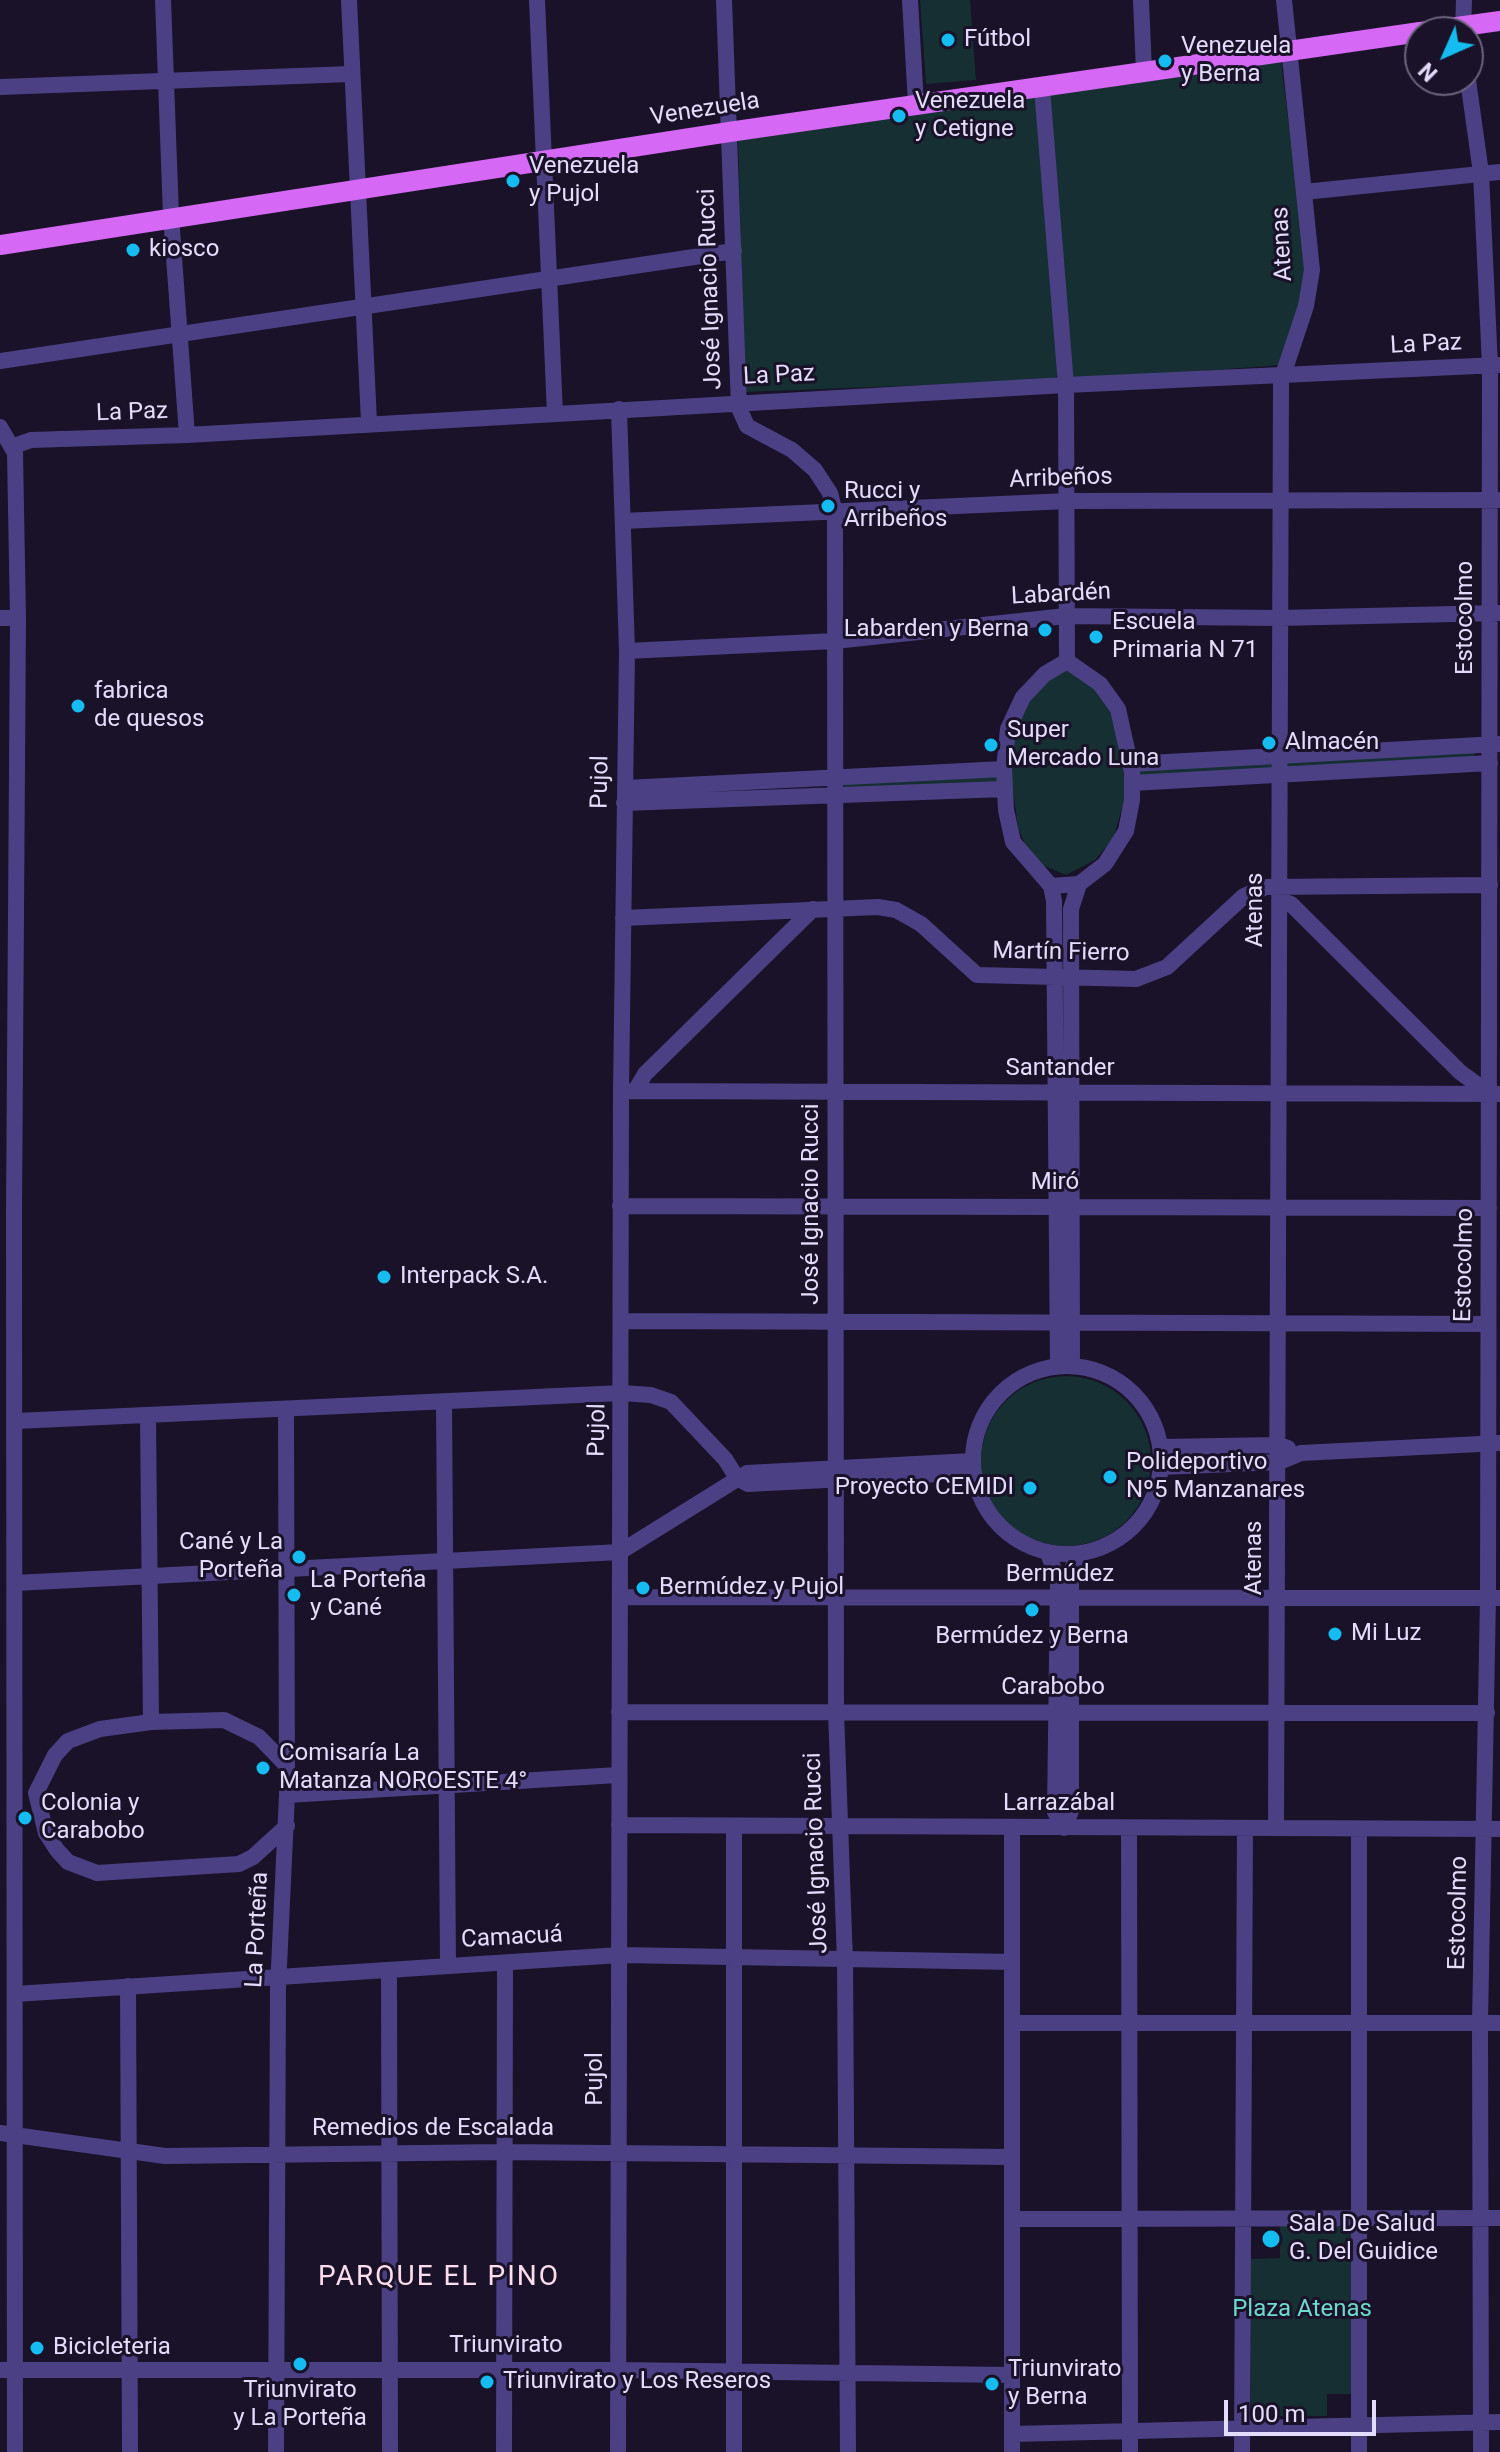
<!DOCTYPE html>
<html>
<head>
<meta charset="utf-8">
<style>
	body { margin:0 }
	#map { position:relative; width:1500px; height:2452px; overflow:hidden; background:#191228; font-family:Roboto,sans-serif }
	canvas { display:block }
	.north { position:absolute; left:1404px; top:16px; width:80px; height:80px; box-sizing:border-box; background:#191228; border:2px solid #6a637d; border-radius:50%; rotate:225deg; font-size:22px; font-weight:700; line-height:32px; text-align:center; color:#e4dcfd }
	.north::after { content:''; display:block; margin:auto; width:28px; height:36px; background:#14bcf1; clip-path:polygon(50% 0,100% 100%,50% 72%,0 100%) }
	.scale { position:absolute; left:1224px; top:2400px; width:152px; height:36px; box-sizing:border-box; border:4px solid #e4dcfd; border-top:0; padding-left:10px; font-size:24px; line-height:28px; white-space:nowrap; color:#e4dcfd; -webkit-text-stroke:6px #191228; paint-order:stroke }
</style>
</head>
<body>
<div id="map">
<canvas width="1500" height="2452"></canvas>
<div class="north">N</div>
<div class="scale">100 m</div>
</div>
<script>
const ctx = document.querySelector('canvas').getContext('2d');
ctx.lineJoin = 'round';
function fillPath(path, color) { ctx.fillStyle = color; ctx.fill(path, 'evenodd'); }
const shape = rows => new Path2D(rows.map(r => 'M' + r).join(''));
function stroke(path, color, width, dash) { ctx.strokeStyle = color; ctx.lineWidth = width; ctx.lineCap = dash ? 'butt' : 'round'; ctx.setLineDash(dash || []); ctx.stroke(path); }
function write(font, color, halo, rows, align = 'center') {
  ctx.font = font + ' Roboto,sans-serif'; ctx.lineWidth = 6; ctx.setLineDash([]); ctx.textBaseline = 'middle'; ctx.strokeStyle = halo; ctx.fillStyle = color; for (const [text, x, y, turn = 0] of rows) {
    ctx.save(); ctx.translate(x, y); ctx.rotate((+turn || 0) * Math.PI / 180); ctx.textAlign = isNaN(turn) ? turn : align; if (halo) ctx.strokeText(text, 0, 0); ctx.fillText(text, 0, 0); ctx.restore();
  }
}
fillPath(shape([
	[920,0,970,0,976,80,926,84],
	[1281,62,1307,274,1301,307,1280,365,1072,381,1049,92],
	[1036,94,1059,373,1053,380,745,392,738,136],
	[1063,669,1084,675,1112,714,1125,767,1124,802,1113,839,1095,860,1066,875,1040,864,1026,847,1018,827,1010,768,1014,734,1029,698],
	[1476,752,1473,757,1288,769,1288,761],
	[1277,763,1277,770,1137,779,1136,771],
	[1000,774,1001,786,845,792,844,780],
	'981 1461a85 85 0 1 1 170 0a85 85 0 1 1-170 0Z',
	[1280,2224,1353,2224,1354,2394,1327,2394,1327,2416,1251,2416,1250,2259,1280,2258]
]), '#152f32');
stroke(shape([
	[163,0,171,216,187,435],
	[349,0,369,422],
	[537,0,555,414],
	[724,0,739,408,747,426,792,450,815,470,830,493,835,513,836,1711,845,1961,848,2452],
	[910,0,916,104],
	[1141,0,1144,72],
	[1463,32,1464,0],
	[1468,80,1481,173,1490,366,1488,1597,1480,2023,1481,2452],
	[0,87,351,74],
	[1042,88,1066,385,1067,661],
	[1304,192,1500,172],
	[0,361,734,251],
	[0,427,15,453,18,618,14,1211,15,2452],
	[14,446,31,440,187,435,1066,385,1498,365],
	[623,521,1068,501,1498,500],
	[0,618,18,618],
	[627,651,835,641,1066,616,1279,618,1498,613],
	[1130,764,1498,744],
	[1132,783,1490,763],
	[625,788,1004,769],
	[624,803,1004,789],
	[1051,886,1079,884,1105,864,1126,831,1132,800,1132,772,1118,709,1100,684,1067,661],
	[1280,900,1291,904,1460,1072,1490,1094],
	[623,918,878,907,896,910,921,924,977,975,1136,979,1167,967,1244,896,1266,887,1490,885],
	[621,1091,1498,1094],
	[635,1091,645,1074,813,909],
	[620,1206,1489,1208],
	[621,1321,1488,1324],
	'973 1460a94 94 0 1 1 188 0a94 94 0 1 1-188 0Z',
	[1058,1366,1054,901,1051,886,1013,842,1006,810,1004,769,1008,729,1023,697,1045,674,1067,661],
	[1072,1366,1071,909,1079,884],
	[444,1402,448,1965],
	[148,1417,151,1722],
	[16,1421,622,1393,651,1395,671,1402,725,1459,737,1478,748,1484,962,1473,973,1476],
	[1160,1447,1279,1445,1288,1448],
	[1161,1467,1279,1462,1301,1453,1500,1443],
	[1048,1553,1058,1581,1055,1812,1064,1828],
	[15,1583,620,1552,747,1473,972,1461],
	[620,1597,1500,1598],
	[619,1712,1487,1713],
	[36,1793,46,1833,57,1850,68,1862,97,1873,239,1864,253,1857,287,1826],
	[36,1793,55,1755,68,1741,100,1729,151,1722,224,1720,259,1737,287,1766],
	[287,1795,618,1775],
	[619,1825,1500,1829],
	[1276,1827,1281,381,1306,306,1312,270,1284,0],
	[1064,1828,1071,1811,1071,1573,1077,1554],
	[1129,1828,1130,2452],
	[1359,1829,1359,2452],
	[389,1972,390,2452],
	[128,1986,130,2452],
	[15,1994,620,1955,1012,1962],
	[1012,2023,1500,2023],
	[0,2133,165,2156,506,2152,1012,2157],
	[1012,2219,1500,2218],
	[0,2370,617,2370,1012,2375],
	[1012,2434,1500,2422],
	[276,2452,278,1988,287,1795,286,1410],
	[504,2452,505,1964],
	[618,2452,621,1091,627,651,619,409],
	[734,2452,734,1828],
	[1012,2452,1012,1829],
	[1242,2452,1245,1828]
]), '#4c4084', 16);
stroke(shape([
	[1421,32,1500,21],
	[0,245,729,132,1420,32]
]), '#d569f6', 20);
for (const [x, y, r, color] of [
	[948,40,8,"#14bcf1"],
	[1165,61,8,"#14bcf1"],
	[899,116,8,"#14bcf1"],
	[513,181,8,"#14bcf1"],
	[133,250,8,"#14bcf1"],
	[828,506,8,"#14bcf1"],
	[1045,630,8,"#14bcf1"],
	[1096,637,8,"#14bcf1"],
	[78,706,8,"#14bcf1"],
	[1269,743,8,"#14bcf1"],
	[991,745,8,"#14bcf1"],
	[384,1277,8,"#14bcf1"],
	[1110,1477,8,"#14bcf1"],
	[1030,1488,8,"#14bcf1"],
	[299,1557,8,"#14bcf1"],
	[643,1588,8,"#14bcf1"],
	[294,1595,8,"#14bcf1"],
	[1032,1610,8,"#14bcf1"],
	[1335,1634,8,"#14bcf1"],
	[263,1768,8,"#14bcf1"],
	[25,1818,8,"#14bcf1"],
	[1271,2239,10,"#14bcf1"],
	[37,2348,8,"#14bcf1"],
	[300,2364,8,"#14bcf1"],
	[487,2382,8,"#14bcf1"],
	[992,2384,8,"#14bcf1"]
]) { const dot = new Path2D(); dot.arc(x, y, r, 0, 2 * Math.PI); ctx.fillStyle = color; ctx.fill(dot); stroke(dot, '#191228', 3); }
write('24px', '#e4dcfd', '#191228', [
	["Fútbol",964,40],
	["Venezuela",1181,47],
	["y Berna",1181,75],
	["Venezuela",915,102],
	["y Cetigne",915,130],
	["Venezuela",529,167],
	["y Pujol",529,195],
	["kiosco",149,250],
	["Rucci y",844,492],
	["Arribeños",844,520],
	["Escuela",1112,623],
	["Primaria N 71",1112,651],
	["Labarden y Berna",1029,630,"right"],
	["fabrica",94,692],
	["de quesos",94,720],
	["Super",1007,731],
	["Mercado Luna",1007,759],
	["Almacén",1285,743],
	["Interpack S.A.",400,1277],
	["Polideportivo",1126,1463],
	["Nº5 Manzanares",1126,1491],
	["Proyecto CEMIDI",1014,1488,"right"],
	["Cané y La",283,1543,"right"],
	["Porteña",283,1571,"right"],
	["La Porteña",310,1581],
	["y Cané",310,1609],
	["Bermúdez y Pujol",659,1588],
	["Mi Luz",1351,1634],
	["Bermúdez y Berna",1032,1637,"center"],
	["Comisaría La",279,1754],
	["Matanza NOROESTE 4°",279,1782],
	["Colonia y",41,1804],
	["Carabobo",41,1832],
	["Sala De Salud",1289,2225],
	["G. Del Guidice",1289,2253],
	["Bicicleteria",53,2348],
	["Triunvirato",1008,2370],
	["y Berna",1008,2398],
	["Triunvirato y Los Reseros",503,2382],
	["Triunvirato",300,2391,"center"],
	["y La Porteña",300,2419,"center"]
], 'left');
write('24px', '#e4dcfd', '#191228', [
	["Venezuela",705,110,-9],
	["Atenas",1283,244,-93],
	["José Ignacio Rucci",711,289,-92],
	["La Paz",1426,345,-3],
	["La Paz",779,376,-3],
	["La Paz",132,413,-2],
	["Arribeños",1061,479,-2],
	["Labardén",1061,595,-3],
	["Estocolmo",1466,618,-90],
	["Pujol",601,782,-89],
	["Atenas",1256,910,-90],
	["Martín Fierro",1061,953,1],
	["Santander",1060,1069],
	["Miró",1055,1183],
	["José Ignacio Rucci",812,1204,-90],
	["Estocolmo",1465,1265,-89],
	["Pujol",598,1430,-89],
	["Atenas",1255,1558,-90],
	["Bermúdez",1060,1575],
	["Carabobo",1053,1688],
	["Larrazábal",1059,1804],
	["José Ignacio Rucci",817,1853,-92],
	["Estocolmo",1459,1913,-89],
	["La Porteña",258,1930,-87],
	["Camacuá",512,1938,-3],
	["Pujol",596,2079,-90],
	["Remedios de Escalada",433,2129],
	["Triunvirato",506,2346]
]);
write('24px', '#6bdacd', '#191228', [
	["Plaza Atenas",1302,2310]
]);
ctx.letterSpacing = '2px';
write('28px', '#fddded', '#191228', [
	["PARQUE EL PINO",439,2278]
]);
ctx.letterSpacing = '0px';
</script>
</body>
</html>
